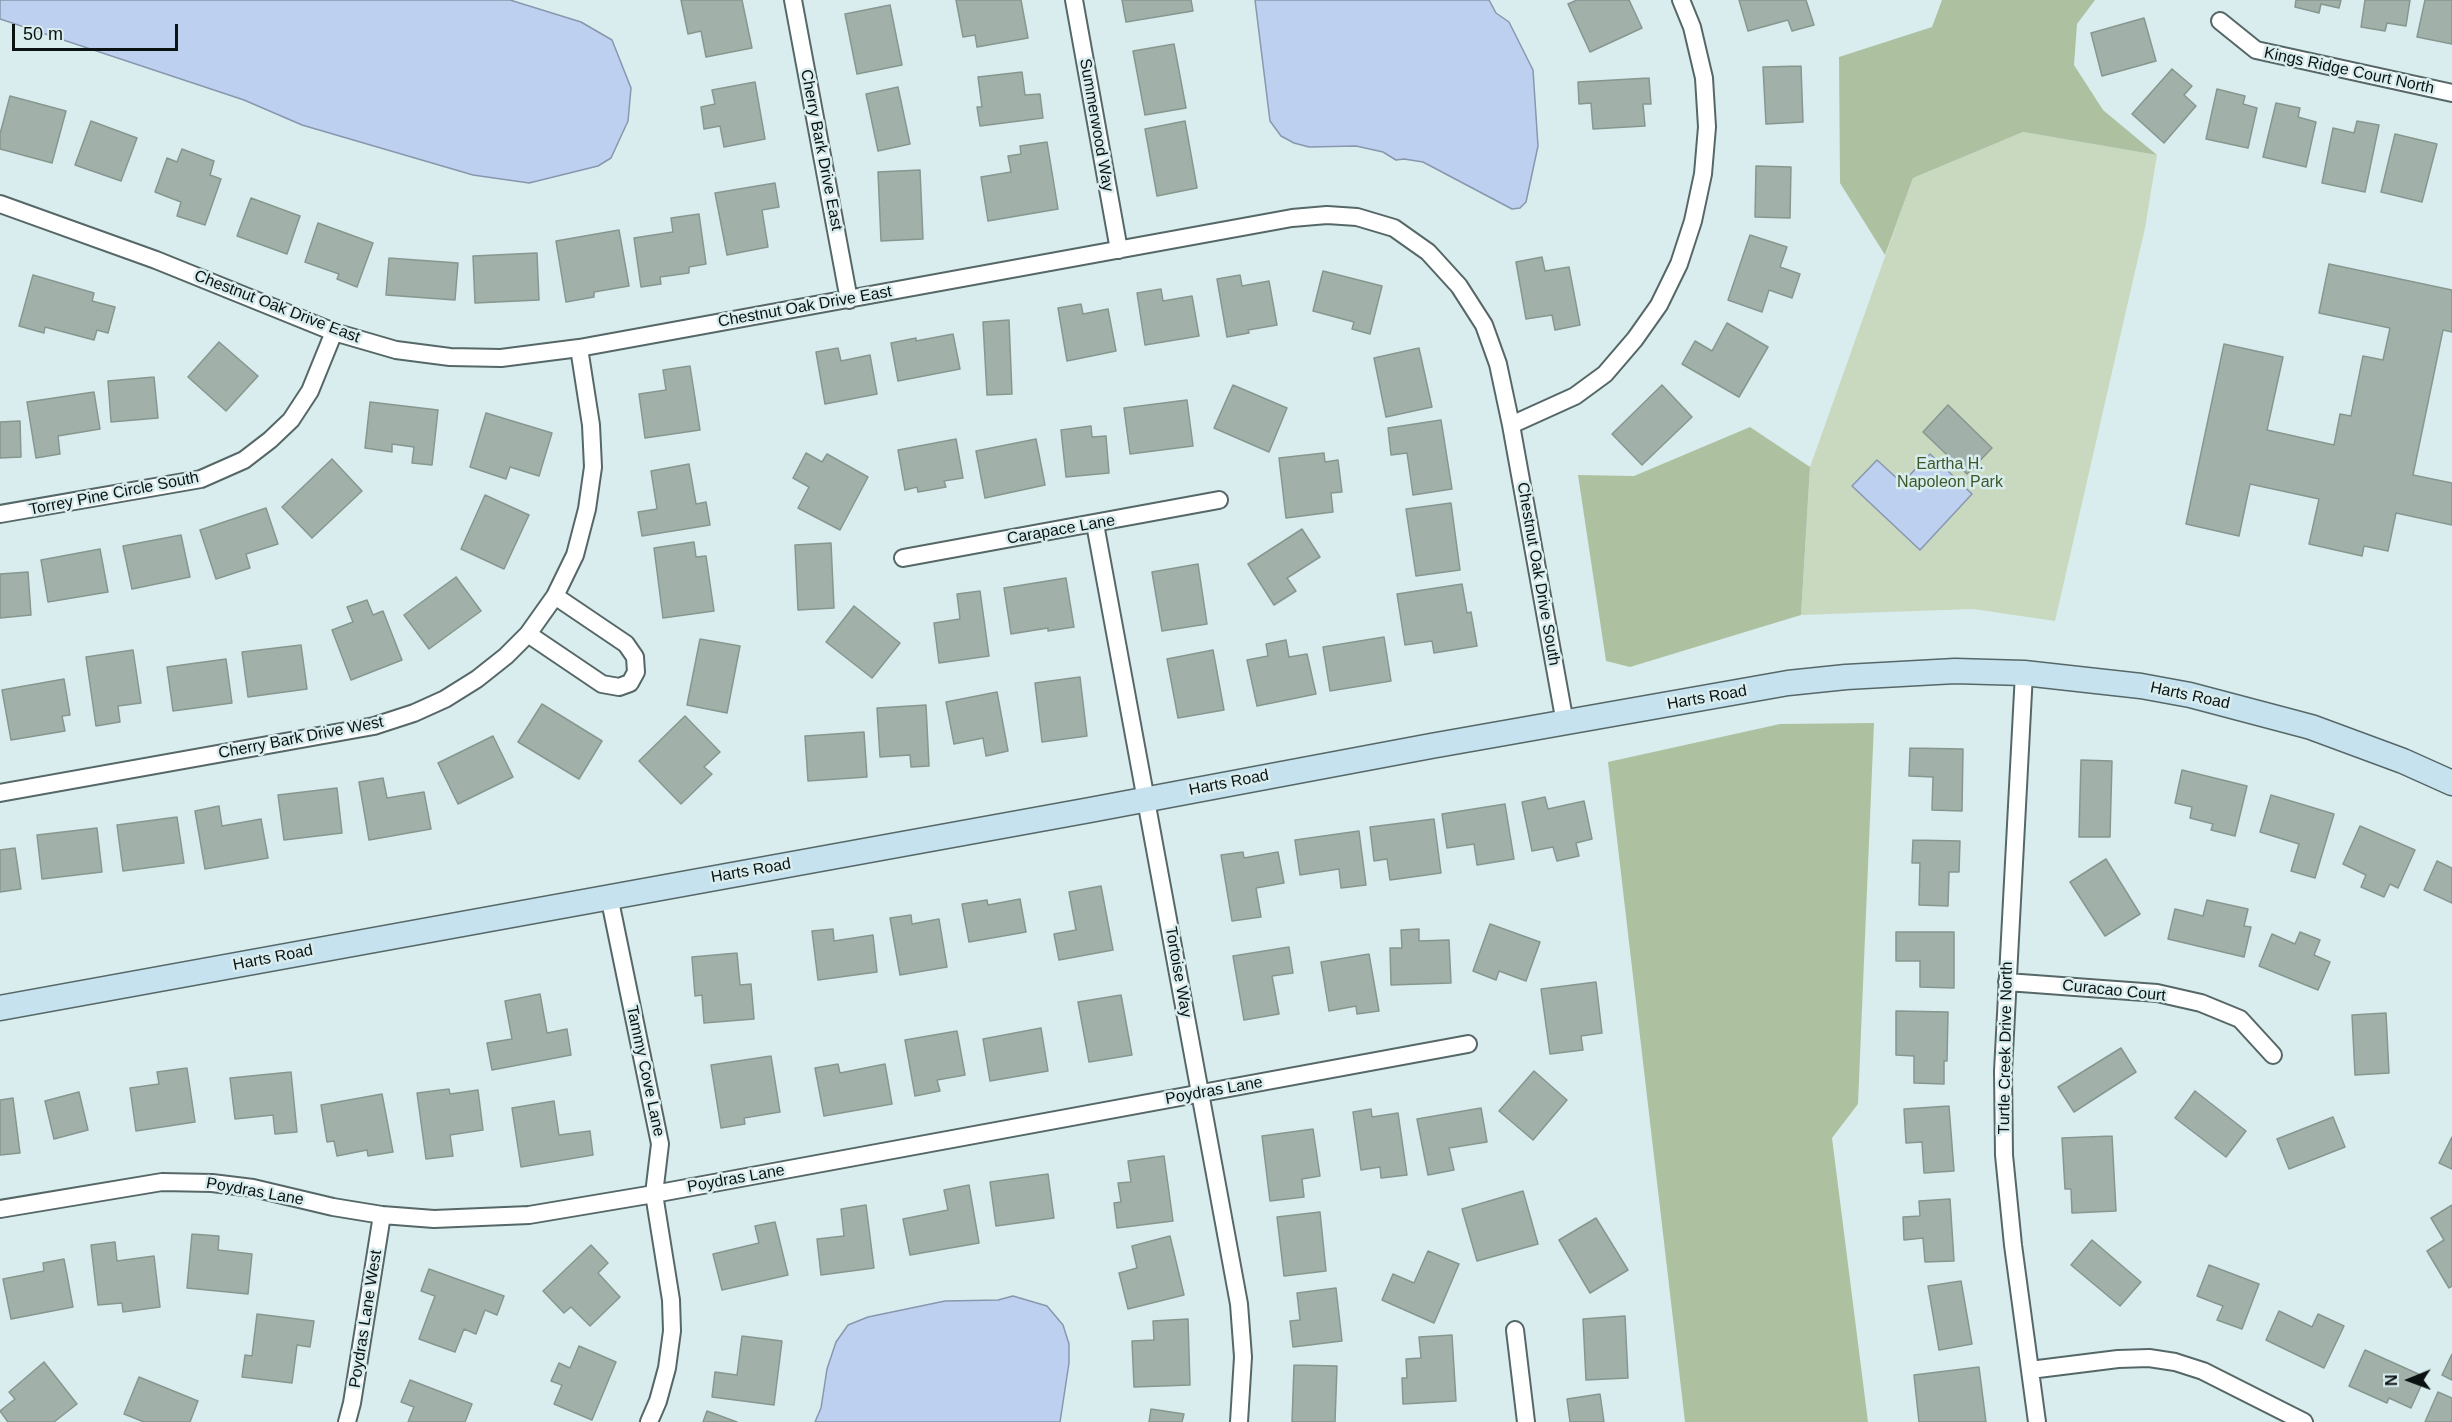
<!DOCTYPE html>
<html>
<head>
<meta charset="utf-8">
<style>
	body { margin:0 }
	#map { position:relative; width:2452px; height:1422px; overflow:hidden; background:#d9edee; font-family:Helvetica,sans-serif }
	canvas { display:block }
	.north { position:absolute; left:2380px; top:1350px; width:60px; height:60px; -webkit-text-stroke:4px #d9edee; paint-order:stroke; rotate:269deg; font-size:16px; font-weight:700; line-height:24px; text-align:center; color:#0b1212 }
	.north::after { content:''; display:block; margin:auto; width:21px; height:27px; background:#0b1212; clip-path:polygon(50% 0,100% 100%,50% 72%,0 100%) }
	.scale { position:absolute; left:12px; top:24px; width:166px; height:27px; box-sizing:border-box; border:3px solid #0b1212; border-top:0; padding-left:8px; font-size:18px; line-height:21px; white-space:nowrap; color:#0b1212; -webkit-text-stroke:4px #d9edee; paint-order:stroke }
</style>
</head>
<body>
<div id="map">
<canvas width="2452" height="1422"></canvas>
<div class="north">N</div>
<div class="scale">50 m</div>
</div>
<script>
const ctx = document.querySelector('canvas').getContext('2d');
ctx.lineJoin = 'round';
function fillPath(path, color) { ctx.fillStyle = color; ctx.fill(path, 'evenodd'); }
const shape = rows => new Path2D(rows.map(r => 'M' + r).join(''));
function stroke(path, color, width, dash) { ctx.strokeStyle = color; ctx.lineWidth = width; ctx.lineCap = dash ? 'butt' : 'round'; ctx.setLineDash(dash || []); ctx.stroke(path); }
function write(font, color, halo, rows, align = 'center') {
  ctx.font = font + ' Helvetica,sans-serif'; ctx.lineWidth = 5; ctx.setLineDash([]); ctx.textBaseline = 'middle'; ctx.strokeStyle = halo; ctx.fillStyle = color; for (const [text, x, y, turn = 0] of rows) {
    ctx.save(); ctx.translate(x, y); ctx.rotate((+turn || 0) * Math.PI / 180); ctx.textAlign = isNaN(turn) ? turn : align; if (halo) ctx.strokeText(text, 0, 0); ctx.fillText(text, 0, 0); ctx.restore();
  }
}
fillPath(shape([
	[2023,132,2157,155,2145,228,2055,621,1973,609,1801,615,1810,467,1913,178]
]), '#c9d9c0');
fillPath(shape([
	[1942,0,2095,0,2077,24,2074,65,2103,110,2157,155,2023,132,1913,178,1885,255,1840,183,1839,57,1932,27],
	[1750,427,1810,467,1801,615,1630,667,1606,661,1578,475,1634,476],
	[1874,723,1858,1104,1832,1138,1868,1422,1685,1422,1608,762,1780,724]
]), '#adc1a1');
const water = shape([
	[0,0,510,0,581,22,612,40,631,88,628,121,611,158,598,166,529,183,473,175,302,125,244,100,0,19,0,0],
	[1255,0,1489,0,1496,13,1509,22,1533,70,1538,146,1526,202,1520,208,1512,209,1423,162,1404,159,1396,160,1383,152,1356,146,1309,147,1294,143,1281,136,1270,121,1255,0],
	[1930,454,1972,494,1920,550,1852,486,1877,460,1902,483,1930,454],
	[1013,1296,1047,1306,1063,1325,1069,1344,1069,1363,1060,1422,815,1422,821,1408,827,1369,836,1342,848,1325,868,1317,945,1301,998,1300,1013,1296]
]);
fillPath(water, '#bdd0ef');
stroke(water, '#8897ad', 1.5);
const building = shape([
	[681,0,742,0,752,48,706,57,701,31,688,34,681,0],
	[956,0,1021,0,1028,38,977,47,975,35,963,37,956,0],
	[1122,0,1191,0,1193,11,1126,22,1122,0],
	[1577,0,1629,0,1642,28,1590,52,1568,4,1577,0],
	[1739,0,1806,0,1814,25,1792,31,1788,20,1748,31,1739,0],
	[2296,0,2341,0,2339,8,2321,4,2319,13,2295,7,2296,0],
	[2365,0,2410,0,2406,26,2387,23,2385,31,2361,27,2365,0],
	[2425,0,2452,0,2452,44,2417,37,2425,0],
	[890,5,902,65,857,74,845,14,890,5],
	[2144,18,2156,61,2102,76,2091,33,2144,18],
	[1174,44,1186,108,1145,115,1133,51,1174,44],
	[1801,66,1803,122,1766,124,1763,67,1801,66],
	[2172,69,2192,86,2184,95,2196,106,2164,143,2132,114,2172,69],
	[1022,72,1025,95,1040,94,1043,118,980,126,977,107,982,107,978,77,1022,72],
	[1649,78,1651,104,1643,104,1645,126,1593,129,1591,103,1579,104,1578,82,1649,78],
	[755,82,765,139,724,147,720,126,704,129,701,107,715,104,712,90,755,82],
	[898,87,910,144,878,151,866,94,898,87],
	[2217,89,2245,96,2243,104,2257,108,2248,148,2206,139,2217,89],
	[10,96,66,111,52,163,0,149,0,134,10,96],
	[2276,103,2300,108,2298,117,2316,122,2306,167,2263,157,2276,103],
	[91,121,137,138,121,181,75,165,91,121],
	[1185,121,1197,188,1157,196,1145,129,1185,121],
	[2357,121,2379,125,2365,192,2322,183,2333,128,2354,133,2357,121],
	[2395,134,2437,144,2422,202,2381,192,2395,134],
	[1047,142,1058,209,988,221,981,177,1011,172,1008,156,1021,154,1020,146,1047,142],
	[182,149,214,161,210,175,221,179,205,225,177,216,181,202,155,192,167,158,177,162,182,149],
	[1756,166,1791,167,1790,218,1755,217,1756,166],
	[920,170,923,239,881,241,878,172,920,170],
	[775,183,779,207,762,210,768,247,727,255,715,193,775,183],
	[251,198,300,216,287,254,237,236,251,198],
	[699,214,706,264,689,267,689,273,660,277,661,284,641,287,634,238,673,232,671,218,699,214],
	[318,223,373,243,357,287,337,279,339,274,305,262,318,223],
	[619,230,629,286,594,292,594,297,566,302,556,241,619,230],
	[1750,235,1787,247,1780,267,1800,274,1792,298,1769,290,1762,312,1728,300,1750,235],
	[537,253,539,300,475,303,473,256,537,253],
	[1542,257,1545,271,1569,267,1580,325,1555,330,1552,315,1526,319,1516,262,1542,257],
	[389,258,458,263,455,300,386,295,389,258],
	[2329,264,2452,290,2452,332,2443,330,2413,475,2452,483,2452,525,2396,513,2388,551,2364,546,2362,556,2309,544,2319,499,2250,484,2239,536,2186,524,2224,344,2283,357,2267,430,2334,445,2340,414,2351,416,2363,356,2383,360,2390,328,2319,313,2329,264],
	[1323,271,1382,286,1370,334,1352,329,1354,322,1313,311,1323,271],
	[33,275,94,293,92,301,115,307,108,333,97,330,94,340,45,327,44,333,19,326,33,275],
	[1240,275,1242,286,1269,281,1277,325,1248,330,1249,333,1227,337,1217,279,1240,275],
	[1161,289,1163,301,1192,296,1199,336,1145,345,1137,293,1161,289],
	[1081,304,1083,314,1108,309,1116,351,1067,361,1058,308,1081,304],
	[1009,320,1012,394,987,395,983,322,1009,320],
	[1727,323,1768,347,1739,397,1682,364,1695,341,1712,351,1727,323],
	[953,334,960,369,898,381,891,343,916,338,916,341,953,334],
	[219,342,258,376,226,411,188,377,219,342],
	[838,348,841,361,870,355,877,394,825,404,816,352,838,348],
	[1419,348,1432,407,1386,417,1374,358,1419,348],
	[690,366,700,430,645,438,639,394,666,390,663,370,690,366],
	[154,377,158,418,111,422,108,381,154,377],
	[1233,385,1287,408,1269,452,1214,428,1233,385],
	[1662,385,1692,417,1642,465,1612,434,1662,385],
	[94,392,100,429,58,436,60,454,36,458,27,402,94,392],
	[1187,400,1193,446,1130,454,1124,408,1187,400],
	[370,402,438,410,432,465,412,463,414,447,392,444,392,452,365,448,370,402],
	[1948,405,1992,448,1967,474,1923,432,1948,405],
	[486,413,552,433,539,476,510,467,506,479,470,467,486,413],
	[1441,420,1452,489,1413,495,1407,453,1391,455,1388,428,1441,420],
	[20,421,21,457,0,458,0,422,20,421],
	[1091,426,1092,437,1106,436,1109,473,1066,477,1061,430,1091,426],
	[956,439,963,478,944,481,946,487,918,492,917,487,905,490,898,450,956,439],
	[1036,439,1045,485,985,498,976,451,1036,439],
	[806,453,822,462,827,454,868,477,840,530,798,508,809,487,793,478,806,453],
	[1324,453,1325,462,1338,460,1342,492,1331,493,1333,512,1286,518,1279,458,1324,453],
	[332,459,362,491,312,538,282,507,332,459],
	[689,464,696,504,706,502,710,525,642,536,638,512,657,509,651,471,689,464],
	[485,495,529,515,504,569,461,549,485,495],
	[1451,503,1460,570,1416,576,1406,509,1451,503],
	[266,508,278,544,246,554,250,568,216,579,200,530,266,508],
	[1302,529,1320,557,1287,578,1296,591,1274,605,1248,564,1302,529],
	[181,535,190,577,132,589,123,546,181,535],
	[694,542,696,557,706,556,714,611,663,618,654,548,694,542],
	[831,543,834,608,798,610,795,545,831,543],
	[100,549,108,592,48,602,41,560,100,549],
	[1198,564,1207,624,1162,631,1152,572,1198,564],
	[28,572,31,615,0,618,0,574,28,572],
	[456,577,481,611,429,649,404,615,456,577],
	[1066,578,1074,627,1048,631,1048,628,1011,634,1004,588,1066,578],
	[1462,584,1467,613,1471,612,1477,646,1434,653,1432,641,1405,645,1397,594,1462,584],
	[980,591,989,656,939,663,934,623,960,619,957,594,980,591],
	[367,600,373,615,383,611,402,660,351,680,332,630,353,622,347,607,367,600],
	[854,606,900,643,872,678,826,642,854,606],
	[1384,637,1391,681,1330,691,1323,647,1384,637],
	[700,639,740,646,727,713,687,705,700,639],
	[1286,640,1289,657,1307,654,1316,694,1257,706,1247,660,1268,656,1266,644,1286,640],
	[301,645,307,689,248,697,242,652,301,645],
	[133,650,141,703,118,706,120,722,96,726,86,657,133,650],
	[1213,650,1224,710,1178,718,1167,659,1213,650],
	[226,659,232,703,173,711,167,667,226,659],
	[1080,677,1087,736,1042,742,1035,683,1080,677],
	[64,679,70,715,62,716,65,731,11,740,2,690,64,679],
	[997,692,1008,751,986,756,983,738,954,744,946,702,997,692],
	[542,704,602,741,579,779,518,742,542,704],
	[926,705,929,766,911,767,910,755,880,757,877,708,926,705],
	[685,716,720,752,704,767,712,774,681,804,639,761,685,716],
	[864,732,867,777,808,781,805,736,864,732],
	[493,736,513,777,458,804,438,763,493,736],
	[1910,748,1963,749,1962,811,1932,810,1933,777,1909,776,1910,748],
	[2081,760,2112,761,2110,837,2079,837,2081,760],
	[2182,770,2247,786,2235,836,2211,830,2213,824,2190,818,2192,807,2175,803,2182,770],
	[383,778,387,798,424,792,431,829,369,840,359,782,383,778],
	[337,788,342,833,284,840,278,795,337,788],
	[2271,795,2334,814,2315,878,2291,871,2299,844,2260,832,2271,795],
	[1545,797,1548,809,1584,801,1592,839,1576,843,1579,856,1557,861,1553,847,1532,851,1522,802,1545,797],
	[1505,804,1514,859,1477,865,1474,844,1447,848,1442,814,1505,804],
	[219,806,222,826,261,819,268,858,205,869,195,811,219,806],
	[177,817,184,863,123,871,117,825,177,817],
	[1434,819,1441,873,1390,880,1387,859,1374,861,1370,827,1434,819],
	[2360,826,2415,850,2398,888,2390,884,2384,897,2361,887,2366,875,2343,864,2360,826],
	[97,828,102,872,42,879,37,835,97,828],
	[1359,831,1366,885,1341,888,1339,869,1300,875,1295,840,1359,831],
	[1913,840,1960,841,1959,872,1949,872,1948,906,1919,905,1920,863,1912,863,1913,840],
	[15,848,21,889,0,892,0,850,15,848],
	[1243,852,1244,858,1278,852,1284,883,1256,888,1261,917,1232,921,1221,855,1243,852],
	[2106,859,2140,914,2105,936,2070,882,2106,859],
	[2437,861,2452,868,2452,903,2424,890,2437,861],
	[1101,886,1113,950,1059,960,1054,934,1076,930,1069,892,1101,886],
	[1020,899,1026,932,969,942,962,904,987,900,988,905,1020,899],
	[2207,900,2248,909,2244,926,2251,927,2244,957,2168,939,2175,909,2203,916,2207,900],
	[911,915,912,924,939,919,947,967,900,975,890,918,911,915],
	[1490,924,1540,942,1526,981,1499,971,1496,980,1473,971,1490,924],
	[833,929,834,941,873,935,877,972,818,980,812,931,833,929],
	[1419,929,1419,941,1449,940,1451,983,1391,985,1390,948,1402,948,1401,930,1419,929],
	[1896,932,1954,932,1954,988,1920,987,1920,961,1896,961,1896,932],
	[2300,932,2320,940,2314,955,2330,962,2318,990,2259,966,2272,934,2295,944,2300,932],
	[1289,947,1293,973,1272,976,1279,1014,1244,1020,1233,956,1289,947],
	[737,953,740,985,751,984,754,1019,704,1023,702,995,695,996,692,957,737,953],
	[1369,954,1379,1011,1357,1014,1356,1006,1329,1011,1321,962,1369,954],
	[1596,982,1602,1033,1581,1036,1583,1050,1550,1054,1541,989,1596,982],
	[540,994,547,1033,567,1029,571,1055,492,1070,487,1043,512,1039,505,1001,540,994],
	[1121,995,1132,1055,1089,1062,1078,1002,1121,995],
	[1896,1011,1948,1012,1947,1061,1944,1061,1944,1084,1914,1083,1914,1056,1896,1055,1896,1011],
	[2386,1013,2389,1073,2355,1075,2352,1015,2386,1013],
	[1041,1028,1048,1071,990,1081,983,1039,1041,1028],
	[957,1031,965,1075,937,1080,940,1091,915,1096,905,1040,957,1031],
	[2121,1048,2136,1072,2074,1112,2058,1087,2121,1048],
	[771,1056,780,1112,744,1118,745,1124,721,1128,711,1065,771,1056],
	[838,1064,840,1073,885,1064,892,1104,824,1116,815,1068,838,1064],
	[187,1068,195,1122,136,1131,130,1088,159,1084,157,1072,187,1068],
	[1534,1071,1567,1100,1533,1140,1499,1111,1534,1071],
	[291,1072,297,1132,275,1134,273,1115,235,1119,230,1078,291,1072],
	[449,1089,450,1094,478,1090,483,1130,450,1135,453,1156,426,1159,417,1093,449,1089],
	[2195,1091,2246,1131,2226,1157,2175,1118,2195,1091],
	[79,1092,88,1130,54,1139,45,1101,79,1092],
	[382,1094,393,1152,368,1156,367,1150,337,1156,334,1141,327,1142,321,1105,382,1094],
	[13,1098,20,1153,0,1155,0,1100,13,1098],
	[554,1101,559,1135,590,1131,593,1155,521,1167,512,1108,554,1101],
	[1949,1106,1954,1171,1924,1173,1922,1142,1906,1143,1904,1109,1949,1106],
	[1481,1108,1487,1142,1449,1148,1454,1170,1428,1175,1417,1119,1481,1108],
	[1371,1109,1372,1117,1398,1113,1407,1175,1381,1178,1380,1167,1361,1170,1353,1112,1371,1109],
	[2333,1117,2345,1147,2289,1169,2277,1139,2333,1117],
	[1313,1129,1320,1176,1302,1179,1304,1197,1270,1201,1262,1136,1313,1129],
	[2112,1136,2116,1211,2072,1213,2071,1189,2065,1189,2062,1138,2112,1136],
	[2452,1137,2452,1169,2439,1163,2452,1137],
	[1164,1156,1173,1221,1117,1228,1114,1203,1121,1202,1118,1183,1131,1182,1128,1161,1164,1156],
	[1048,1174,1054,1218,996,1226,990,1182,1048,1174],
	[969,1185,979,1243,910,1255,903,1219,948,1210,944,1190,969,1185],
	[1523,1191,1538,1244,1477,1261,1462,1209,1523,1191],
	[1950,1199,1954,1261,1925,1262,1923,1238,1904,1240,1903,1217,1920,1216,1919,1201,1950,1199],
	[866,1205,874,1268,821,1275,817,1239,844,1236,841,1209,866,1205],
	[2452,1205,2452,1286,2449,1288,2427,1251,2444,1240,2431,1218,2452,1205],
	[1320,1212,1326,1271,1284,1276,1277,1217,1320,1212],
	[1596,1218,1628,1270,1590,1293,1559,1240,1596,1218],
	[775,1222,788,1275,722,1290,713,1254,759,1243,755,1226,775,1222],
	[192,1234,219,1236,218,1250,252,1254,248,1294,187,1288,192,1234],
	[1170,1236,1184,1295,1128,1309,1119,1273,1137,1268,1132,1246,1170,1236],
	[2092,1240,2141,1282,2120,1306,2071,1265,2092,1240],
	[115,1242,117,1261,154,1256,160,1307,123,1312,122,1303,98,1305,91,1245,115,1242],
	[591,1245,608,1263,598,1273,620,1297,590,1326,571,1307,564,1313,543,1291,591,1245],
	[1428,1251,1459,1264,1434,1323,1382,1300,1393,1274,1414,1283,1428,1251],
	[64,1259,73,1307,11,1319,3,1279,44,1271,43,1263,64,1259],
	[2209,1265,2259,1284,2242,1329,2217,1320,2223,1306,2197,1296,2209,1265],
	[429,1269,504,1296,497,1315,485,1310,476,1334,464,1329,455,1352,419,1339,435,1296,421,1291,429,1269],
	[1961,1281,1972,1344,1939,1350,1928,1286,1961,1281],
	[1336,1288,1342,1341,1293,1347,1290,1321,1300,1320,1297,1293,1336,1288],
	[2279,1311,2312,1327,2318,1314,2344,1326,2324,1368,2266,1340,2279,1311],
	[257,1314,314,1321,310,1347,297,1345,292,1383,242,1377,245,1355,252,1356,257,1314],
	[1625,1316,1628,1378,1586,1380,1583,1319,1625,1316],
	[1188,1319,1190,1385,1134,1387,1132,1341,1154,1340,1153,1321,1188,1319],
	[1452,1335,1456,1401,1403,1404,1402,1378,1407,1378,1406,1359,1421,1358,1419,1337,1452,1335],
	[742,1336,782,1341,774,1405,712,1397,715,1372,737,1375,742,1336],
	[579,1346,616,1362,592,1420,554,1404,562,1385,551,1381,559,1363,570,1368,579,1346],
	[2365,1350,2425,1377,2411,1408,2389,1398,2387,1403,2349,1386,2365,1350],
	[2452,1354,2452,1380,2442,1375,2452,1354],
	[44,1362,77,1404,54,1422,8,1422,0,1411,15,1399,9,1392,44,1362],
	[1294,1365,1337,1366,1335,1422,1292,1422,1294,1365],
	[1979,1367,1986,1422,1919,1422,1914,1375,1979,1367],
	[139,1377,198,1401,190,1422,144,1422,124,1414,139,1377],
	[410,1380,472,1404,465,1422,408,1422,414,1407,401,1402,410,1380],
	[2438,1392,2452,1398,2452,1422,2425,1422,2438,1392],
	[1600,1394,1604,1422,1570,1422,1567,1399,1600,1394],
	[1151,1409,1184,1414,1182,1422,1149,1422,1151,1409],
	[707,1411,737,1422,703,1422,707,1411]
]);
fillPath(building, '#a1b1aa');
stroke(building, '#87978f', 1.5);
const street = shape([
	[793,0,849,300],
	[1074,0,1119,250],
	[2220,21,2256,50,2452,93],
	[0,204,156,260,334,332,396,350,450,357,501,358,579,348,1292,218,1327,215,1357,217,1394,228,1428,252,1459,286,1484,325,1498,364,1511,425,1565,723],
	[1511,425,1575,396,1605,374,1635,339,1659,305,1679,264,1693,221,1703,174,1707,127,1704,78,1692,27,1681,0],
	[0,514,201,479,244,460,270,440,291,420,310,391,334,332],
	[1095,524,1239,1304,1243,1357,1239,1422],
	[903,558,1219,500],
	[528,634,602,684,619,687,630,683,636,672,635,657,626,644,555,596],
	[2024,673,2003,1071,2004,1155,2013,1245,2037,1422],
	[0,793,374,726,414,713,445,699,477,679,506,656,528,634,555,596,575,555,587,509,593,467,591,425,579,348],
	[609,896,660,1144,654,1194,671,1300,672,1331,667,1368,658,1401,649,1422],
	[2007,982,2157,993,2201,1003,2240,1019,2273,1055],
	[0,1209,162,1182,212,1183,253,1188,333,1207,382,1215,434,1219,529,1215,654,1194,1468,1044],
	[1515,1330,1526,1422],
	[2030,1370,2118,1359,2149,1358,2175,1362,2203,1371,2304,1422],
	[347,1422,352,1403,382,1215]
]);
const secondary = shape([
	[0,1008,1090,810,1431,746,1788,683,1846,677,1955,671,2024,673,2141,686,2190,695,2311,727,2403,761,2452,783]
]);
stroke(street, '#566767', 20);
stroke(secondary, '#566767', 27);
stroke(street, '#fff', 16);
stroke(secondary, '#c6e2ee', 24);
write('16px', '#0b1212', '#d9edee', [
	["Kings Ridge Court North",2349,71,12],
	["Summerwood Way",1096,125,80],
	["Cherry Bark Drive East",821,150,79],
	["Chestnut Oak Drive East",277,307,21],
	["Chestnut Oak Drive East",805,307,-10],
	["Torrey Pine Circle South",114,494,-11],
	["Carapace Lane",1061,530,-10],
	["Chestnut Oak Drive South",1538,574,80],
	["Harts Road",2190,696,12],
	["Harts Road",1707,698,-10],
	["Cherry Bark Drive West",301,738,-11],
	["Harts Road",1229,783,-11],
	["Harts Road",751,871,-10],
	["Harts Road",273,958,-11],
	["Tortoise Way",1178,972,80],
	["Curacao Court",2114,991,6],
	["Turtle Creek Drive North",2006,1048,-89],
	["Tammy Cove Lane",645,1071,78],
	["Poydras Lane",1214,1091,-10],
	["Poydras Lane",736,1179,-10],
	["Poydras Lane",255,1192,10],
	["Poydras Lane West",366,1319,-81]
]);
write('16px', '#3c582a', '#d9edee', [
	["Eartha H.",1950,465],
	["Napoleon Park",1950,483]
]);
</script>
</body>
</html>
